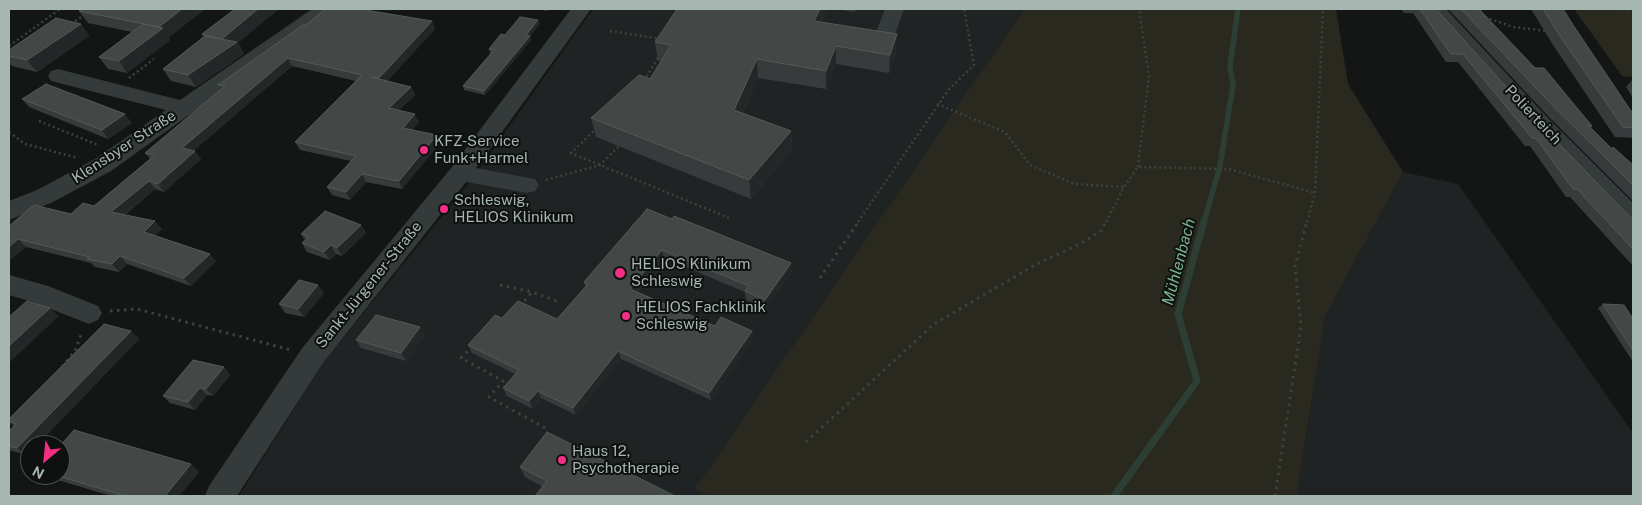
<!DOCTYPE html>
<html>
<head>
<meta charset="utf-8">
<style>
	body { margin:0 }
	#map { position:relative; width:1642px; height:505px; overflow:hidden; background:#141616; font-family:"Public Sans",sans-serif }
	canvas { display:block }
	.frame { position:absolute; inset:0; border:10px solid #a6b6b0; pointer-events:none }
	.north { position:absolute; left:20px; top:435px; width:50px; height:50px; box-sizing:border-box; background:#0f1111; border:1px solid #4b5351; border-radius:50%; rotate:208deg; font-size:14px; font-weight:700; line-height:20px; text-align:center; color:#a6b6b0 }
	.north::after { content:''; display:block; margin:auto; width:18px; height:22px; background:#f42e83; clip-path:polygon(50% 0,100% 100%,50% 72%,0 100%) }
</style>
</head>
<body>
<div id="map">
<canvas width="1642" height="505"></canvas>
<div class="frame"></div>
<div class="north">N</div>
</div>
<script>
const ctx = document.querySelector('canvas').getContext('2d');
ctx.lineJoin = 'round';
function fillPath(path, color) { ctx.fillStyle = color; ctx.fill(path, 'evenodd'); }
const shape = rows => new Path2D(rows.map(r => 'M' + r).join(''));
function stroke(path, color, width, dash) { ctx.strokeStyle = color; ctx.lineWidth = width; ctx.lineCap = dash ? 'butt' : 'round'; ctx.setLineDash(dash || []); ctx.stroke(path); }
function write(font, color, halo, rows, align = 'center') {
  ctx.font = font + ' "Public Sans",sans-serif'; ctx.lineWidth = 4; ctx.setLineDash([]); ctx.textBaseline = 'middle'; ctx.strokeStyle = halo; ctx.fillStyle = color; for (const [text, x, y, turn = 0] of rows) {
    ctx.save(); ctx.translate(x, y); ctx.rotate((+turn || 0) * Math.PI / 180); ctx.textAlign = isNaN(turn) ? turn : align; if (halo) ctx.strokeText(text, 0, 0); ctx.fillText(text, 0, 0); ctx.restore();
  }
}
fillPath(shape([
	[593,9,1024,9,696,489,709,496,239,496,323,363,469,183],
	[1403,172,1458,184,1633,433,1633,496,1299,496,1297,494,1325,315]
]), '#202323');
fillPath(shape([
	[1024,9,1336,9,1348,84,1403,172,1325,316,1297,494,1299,496,709,496,695,489],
	[1574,9,1633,9,1633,77,1622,76]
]), '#292920');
stroke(shape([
	[1204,222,1220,166,1233,85,1230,66,1238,9]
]), '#2d3f34', 5.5);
stroke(shape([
	[1114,496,1197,381,1178,314,1204,221]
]), '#2d3f34', 7);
stroke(shape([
	[1617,9,1633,10],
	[1485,17,1513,27,1547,31],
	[71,24,93,9],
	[610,31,661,39],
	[9,46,60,9],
	[129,78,154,59],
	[644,81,660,54],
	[937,104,1005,132,1030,165,1074,184,1124,187],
	[39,121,98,145],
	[597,128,571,153,729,218],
	[9,132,25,144,78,158],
	[1138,167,1149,76,1139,9],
	[546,180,600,165,619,146],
	[858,222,949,89,974,65,964,9],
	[1106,222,1124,187,1138,167,1229,169,1315,193],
	[1307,222,1315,193,1323,9]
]), '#3b423f', 2.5, [2, 3]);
stroke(shape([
	[820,278,859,221],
	[500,285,532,292],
	[520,306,532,292,559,302],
	[110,311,137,309,291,350],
	[472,346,461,358,503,381,489,397,547,429],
	[62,367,75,351,82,332],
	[806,442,934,324,1035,265,1080,244,1101,231,1106,221],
	[1275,496,1301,327,1295,266,1307,221]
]), '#3b423f', 3, [2.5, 4.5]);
fillPath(shape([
	[312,9,334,9,331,13,111,171,53,202,9,220,9,201,37,190,95,159,166,110,51,81,48,76,51,71,58,69,180,100,312,9],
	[571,9,591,9,476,168,535,179,539,185,535,191,527,193,466,182,323,363,237,496,205,496,209,486,303,347,452,167,571,9],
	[885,9,904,9,893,40,890,44,883,46,876,44,873,40,885,9],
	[1427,9,1446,9,1547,117,1633,203,1633,227,1624,224,1531,127,1427,9],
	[9,275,48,286,98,306,102,313,98,320,89,324,33,302,9,295,9,275]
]), '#353b3a');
fillPath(shape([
	[82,9,205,9,169,37,170,40,127,73,108,69,99,57,132,32,88,23,79,11],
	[536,9,549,9,547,11],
	[833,9,856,9,855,12],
	[1401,9,1436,9,1536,120,1630,217,1633,218,1633,266,1570,197,1566,197,1530,146,1525,146,1458,62,1446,62,1413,13,1404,13],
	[1448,9,1479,9,1535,68,1592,126,1591,128,1612,149,1633,165,1633,201,1548,116],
	[1531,9,1563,9,1573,25,1633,114,1633,138,1615,137,1553,45],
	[538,20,540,24,530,36,531,40,485,95,464,90,463,86,491,53,490,53,489,49,505,35],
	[432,21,435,29,387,81,411,87,415,95,399,110,419,122,412,130,440,143,402,189,366,182,350,200,332,195,327,187,351,161,300,150,295,142,356,81,292,66,193,151,201,159,164,192,155,189,125,215,162,229,155,235,216,261,191,286,127,264,119,272,95,267,91,263,26,247,10,260,9,260,9,224,10,225,71,214,94,206,150,159,145,153,221,90,218,85,306,25],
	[823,23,896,53,889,73,836,64,826,89,758,78,743,113,791,131,792,149,751,199,596,137,591,118,650,79,661,61,658,61,655,42],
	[81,24,89,36,37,72,12,66,9,62,9,50],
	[202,34,238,43,244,54,196,87,171,81,163,69,203,37],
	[1633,79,1633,98,1626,87],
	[22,99,132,123,108,139,29,107],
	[647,209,792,271,766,308,746,300,745,292,664,258,637,292,715,326,752,331,753,339,711,400,621,359,576,415,541,398,533,409,507,396,503,388,515,374,472,353,468,345,502,318,557,319,585,287,584,282],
	[361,225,366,233,342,256,336,254,330,260,307,252,302,243,305,240,301,234],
	[324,293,304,317,285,313,279,304],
	[1603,304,1633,319,1633,362,1598,308],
	[131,331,139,339,37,445,30,445,27,455,9,450,9,431,14,426,9,422,9,419],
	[425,335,406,361,361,348,356,340],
	[224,367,230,375,213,396,207,395,195,410,170,403,163,396],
	[191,464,199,472,179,496,111,496,48,477,45,475,60,475],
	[520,467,675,496,543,487,525,477]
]), '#373b3b');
fillPath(shape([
	[182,9,205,9,169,37,170,40,127,73,119,61,159,27],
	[258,9,279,9,238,43,244,54,196,87,188,75,222,39],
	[820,9,829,9,815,40,814,21],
	[538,20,540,24,530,36,531,40,485,95,484,91],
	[432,21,435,29,382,86,379,78],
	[81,24,89,36,37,72,27,60],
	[897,34,896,53,889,73,890,55],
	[836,46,836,64,826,89,826,71],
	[288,58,292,66,187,156,182,148],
	[757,59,758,78,736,128,734,110],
	[411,87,415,95,393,116,389,108],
	[125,114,132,123,108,139,102,130],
	[415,114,419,122,406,136,403,128],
	[791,131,792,149,751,199,749,180],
	[437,135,440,143,402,189,399,181],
	[195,151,201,159,164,192,158,184],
	[362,174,366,182,350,200,346,192],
	[149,181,155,189,118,220,111,212],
	[155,221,162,229,151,240,144,232],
	[361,225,366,233,342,256,337,248],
	[18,239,26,247,10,260,9,259,9,247],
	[331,245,336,254,330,260,324,252],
	[662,250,664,258,632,297,630,289],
	[210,254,216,261,191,286,184,278],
	[120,256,127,264,119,272,112,264],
	[791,263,792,271,766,308,765,300],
	[318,285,324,293,304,317,298,309],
	[50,308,59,316,9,363,9,346],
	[420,327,425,335,406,361,401,353],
	[131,331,139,339,37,445,30,445,30,452,27,455,17,448],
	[752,331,753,339,711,400,709,393],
	[618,351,621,359,576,415,573,408],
	[224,367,230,375,213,396,206,389],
	[200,388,207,395,195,410,188,402],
	[538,391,541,398,533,409,529,401],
	[191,464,199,472,179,496,165,496]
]), '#242727');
const building = shape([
	[82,9,182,9,159,27,79,11,82,9],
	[235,9,258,9,222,39,202,34,235,9],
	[325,9,359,9,432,21,379,78,371,77,411,87,389,108,415,114,403,128,437,135,399,181,362,174,346,192,327,187,356,156,295,142,362,75,288,58,182,148,195,151,158,184,149,181,111,212,155,221,144,232,210,254,184,278,120,256,112,264,87,259,90,257,18,239,9,247,9,224,10,225,34,205,71,214,83,203,94,206,155,155,145,153,225,86,218,85,303,25,306,25,325,9],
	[677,9,820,9,814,21,897,34,890,55,836,46,826,71,757,59,734,110,791,131,749,180,591,118,639,75,650,79,671,45,655,42,677,9],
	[1420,9,1436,9,1536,120,1630,217,1633,218,1633,249,1577,189,1573,189,1536,138,1532,138,1463,54,1451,54,1420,9],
	[1461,9,1479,9,1535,68,1544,68,1592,126,1589,126,1612,149,1613,147,1633,165,1633,185,1555,108,1461,9],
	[1543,9,1563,9,1573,25,1633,114,1633,128,1623,127,1560,36,1543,9],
	[520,17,538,20,526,35,530,36,484,91,463,86,494,50,489,49,501,34,505,35,520,17],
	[56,18,81,24,27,60,9,56,9,50,56,18],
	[143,24,163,28,119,61,99,57,143,24],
	[205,36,237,42,188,75,163,69,205,36],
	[46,84,125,114,102,130,22,99,46,84],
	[647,209,672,219,674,216,791,263,765,300,745,291,749,286,662,250,630,289,715,326,721,317,752,331,709,393,618,351,573,408,538,391,529,401,503,388,519,370,468,345,495,315,502,318,518,301,557,319,588,284,584,282,647,209],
	[325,211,361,225,337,248,331,245,324,252,302,243,309,237,301,234,325,211],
	[299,280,318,285,298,309,279,304,299,280],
	[27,301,50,308,9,346,9,317,27,301],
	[1603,304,1624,305,1633,319,1633,351,1603,304],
	[376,315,420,327,401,353,356,340,376,315],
	[104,324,131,331,17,448,9,446,9,431,16,424,9,421,9,419,104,324],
	[193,360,224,367,206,389,200,388,188,402,163,396,193,360],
	[74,430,191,464,165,496,125,496,55,475,60,475,60,446,74,430],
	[547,432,675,496,535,496,547,481,520,467,547,432]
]);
fillPath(building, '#434847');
stroke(building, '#535a58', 1);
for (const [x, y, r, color] of [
	[424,150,5,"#f42e83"],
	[444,209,5,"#f42e83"],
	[620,273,6,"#f42e83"],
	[626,316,5,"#f42e83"],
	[562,460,5,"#f42e83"]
]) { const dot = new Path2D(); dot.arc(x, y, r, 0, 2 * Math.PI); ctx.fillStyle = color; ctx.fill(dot); stroke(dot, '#0f1111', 2); }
write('15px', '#a6b6b0', '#0f1111', [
	["Polierteich",1533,115,47],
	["Klensbyer Straße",124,147,-33],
	["Sankt-Jürgener-Straße",369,285,-51]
]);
write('15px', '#a6b6b0', '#0f1111', [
	["KFZ-Service",434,141],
	["Funk+Harmel",434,158],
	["Schleswig,",454,200],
	["HELIOS Klinikum",454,217],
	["HELIOS Klinikum",631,264],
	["Schleswig",631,281],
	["HELIOS Fachklinik",636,307],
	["Schleswig",636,324],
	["Haus 12,",572,451],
	["Psychotherapie",572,468]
], 'left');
write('italic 16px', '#7cb290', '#0f1111', [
	["Mühlenbach",1179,262,-75]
]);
</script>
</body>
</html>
